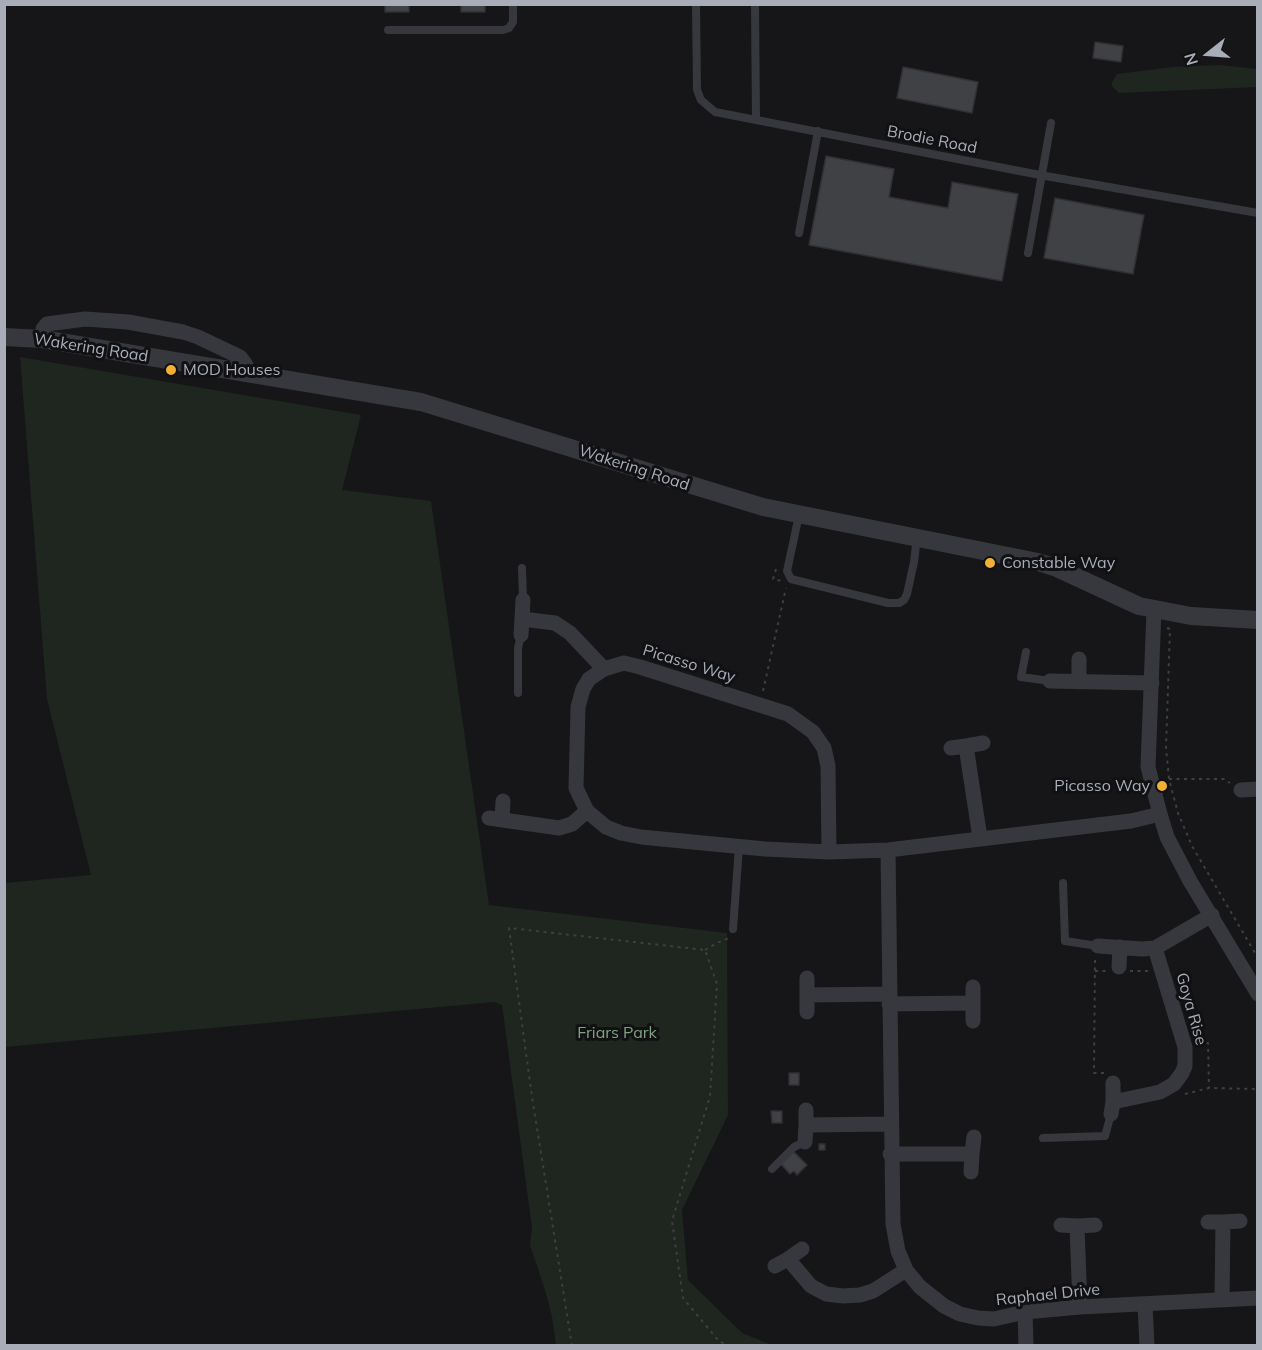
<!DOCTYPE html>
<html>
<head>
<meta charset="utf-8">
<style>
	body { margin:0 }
	#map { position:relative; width:1262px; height:1350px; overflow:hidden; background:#161618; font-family:Mulish,sans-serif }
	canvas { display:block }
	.frame { position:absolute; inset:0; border:6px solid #a8adb8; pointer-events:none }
	.north { position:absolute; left:1178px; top:24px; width:60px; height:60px; -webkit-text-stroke:4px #111113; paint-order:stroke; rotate:253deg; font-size:16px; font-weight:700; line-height:24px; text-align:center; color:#a8adb8 }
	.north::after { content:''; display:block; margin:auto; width:21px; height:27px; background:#a8adb8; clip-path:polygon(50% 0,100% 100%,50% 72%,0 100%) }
</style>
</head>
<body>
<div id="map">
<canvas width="1262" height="1350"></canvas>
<div class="frame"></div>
<div class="north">N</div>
</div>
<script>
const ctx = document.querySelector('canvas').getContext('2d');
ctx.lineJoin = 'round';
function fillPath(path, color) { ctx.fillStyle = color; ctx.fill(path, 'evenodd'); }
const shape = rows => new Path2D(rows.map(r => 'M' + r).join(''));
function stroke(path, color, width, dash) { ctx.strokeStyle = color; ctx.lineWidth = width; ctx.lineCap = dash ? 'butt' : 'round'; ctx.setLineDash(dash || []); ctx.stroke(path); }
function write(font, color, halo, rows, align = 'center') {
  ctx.font = font + ' Mulish,sans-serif'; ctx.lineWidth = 6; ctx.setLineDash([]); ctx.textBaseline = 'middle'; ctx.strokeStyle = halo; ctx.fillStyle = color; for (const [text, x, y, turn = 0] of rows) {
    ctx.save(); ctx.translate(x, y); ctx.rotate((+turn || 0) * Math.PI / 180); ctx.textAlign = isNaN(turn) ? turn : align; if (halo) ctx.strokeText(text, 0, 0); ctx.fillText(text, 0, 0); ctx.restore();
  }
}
fillPath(shape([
	[1219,65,1257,69,1257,87,1119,93,1112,86,1112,82,1117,74,1173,67],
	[20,357,361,415,342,490,431,501,489,905,727,933,728,1115,682,1210,688,1280,742,1333,772,1345,556,1345,552,1317,545,1290,530,1245,532,1228,502,1005,494,1002,5,1047,5,883,91,875,47,699]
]), '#1e261f');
const building = shape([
	[385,4,409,4,409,12,385,12,385,4],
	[461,4,485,4,485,12,461,12,461,4],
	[1095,42,1123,46,1121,62,1093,58,1095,42],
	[903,67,978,82,972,113,897,98,903,67],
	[826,156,894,169,889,197,948,208,952,182,1018,194,1002,281,809,245,826,156],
	[1055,198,1144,215,1133,274,1044,258,1055,198],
	[789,1073,799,1073,799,1085,789,1085,789,1073],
	[771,1111,782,1111,782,1123,772,1123,771,1111],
	[819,1144,825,1144,825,1150,819,1150,819,1144],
	[793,1151,807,1165,797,1175,794,1171,790,1174,780,1163,793,1151]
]);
fillPath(building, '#404145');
stroke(building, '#303034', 1.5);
stroke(shape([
	[776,569,773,579,781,581],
	[1167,628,1170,629,1166,748,1169,779,1178,813,1192,846,1258,958],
	[763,691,786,588],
	[1169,779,1224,779,1230,783],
	[705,950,717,943,729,938],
	[1095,960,1094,1073,1104,1073],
	[1095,971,1107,971],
	[1130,971,1149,971],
	[1199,1043,1208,1043,1209,1088],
	[1185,1094,1209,1088,1258,1089],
	[572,1346,532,1097,509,928,705,950,717,984,710,1096,672,1221,683,1298,718,1340,727,1346]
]), '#3d3f44', 2, [3, 4.5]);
stroke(shape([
	[696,4,697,90,701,100,715,112,1040,175,1258,213],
	[755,4,756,119],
	[388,30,503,30,509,28,513,22,513,4],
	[799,233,818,131],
	[1028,253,1051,123],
	[799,515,787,571,791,579,888,603,899,603,904,600,907,594,914,562,917,537],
	[522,568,523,600],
	[1026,652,1021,677,1050,681],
	[518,693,518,648,521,635],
	[1063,883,1065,941,1098,946],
	[733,929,739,847],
	[1043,1138,1105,1136,1111,1114],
	[772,1169,794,1147,805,1142]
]), '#37383d', 8);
stroke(shape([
	[42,339,43,329,47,324,85,319,128,322,183,332,198,337,240,357,246,365,246,373],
	[523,600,522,619,555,623,570,633,604,669,589,679,583,689,578,707,576,788,587,811],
	[1154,609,1148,767,1160,814,1167,837,1190,881,1258,994],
	[521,635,522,619],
	[1079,659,1079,682],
	[604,669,624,663,640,667,788,714,813,732,824,748,828,766,829,852],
	[1050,681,1152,683],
	[966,746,983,743],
	[951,748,966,746,980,838],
	[1241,790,1258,789],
	[489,818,559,828,572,824,587,811,606,827,621,833,641,837,765,849,829,852,888,850,1131,821,1160,814],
	[502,820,503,801],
	[888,850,893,1224,898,1251,906,1270,920,1287,944,1306,960,1314,978,1318,994,1319,1025,1312,1080,1307,1258,1298],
	[1098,946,1142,949,1155,948],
	[1119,967,1120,947],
	[807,978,807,995,889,994],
	[807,995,807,1012],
	[973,1003,973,1021],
	[889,1004,973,1003,973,987],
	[1113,1102,1113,1083],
	[806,1110,806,1125,890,1124],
	[1111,1114,1113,1102,1160,1092,1174,1084,1182,1073,1185,1066,1185,1047,1155,948,1212,915],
	[805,1142,806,1125],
	[890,1154,972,1154,974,1137],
	[971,1172,972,1154],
	[1208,1222,1223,1222,1222,1299],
	[1223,1222,1240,1221],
	[1061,1225,1077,1226,1080,1307],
	[1077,1226,1095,1225],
	[788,1259,802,1249],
	[775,1266,788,1259,811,1286,826,1294,843,1296,860,1295,873,1291,906,1270],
	[1145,1305,1147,1346],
	[1025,1312,1026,1346]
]), '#37383d', 15);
stroke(shape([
	[4,337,42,339,421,402,763,507,1038,562,1057,568,1139,606,1191,616,1258,620]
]), '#37383d', 18);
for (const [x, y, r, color] of [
	[171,370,6,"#f2b134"],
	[990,563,6,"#f2b134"],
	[1162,786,6,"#f2b134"]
]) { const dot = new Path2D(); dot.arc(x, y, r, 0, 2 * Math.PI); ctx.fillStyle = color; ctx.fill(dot); stroke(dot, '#111113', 2); }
write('16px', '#a8adb8', '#111113', [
	["Brodie Road",932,140,11],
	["Wakering Road",91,348,9],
	["Wakering Road",634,468,18],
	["Picasso Way",689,664,17],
	["Goya Rise",1191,1009,74],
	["Raphael Drive",1048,1295,-6]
]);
write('16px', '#a8adb8', '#111113', [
	["MOD Houses",183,370],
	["Constable Way",1002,563],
	["Picasso Way",1150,786,"right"]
], 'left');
write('16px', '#7fa381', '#111113', [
	["Friars Park",617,1033]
]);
</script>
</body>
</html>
